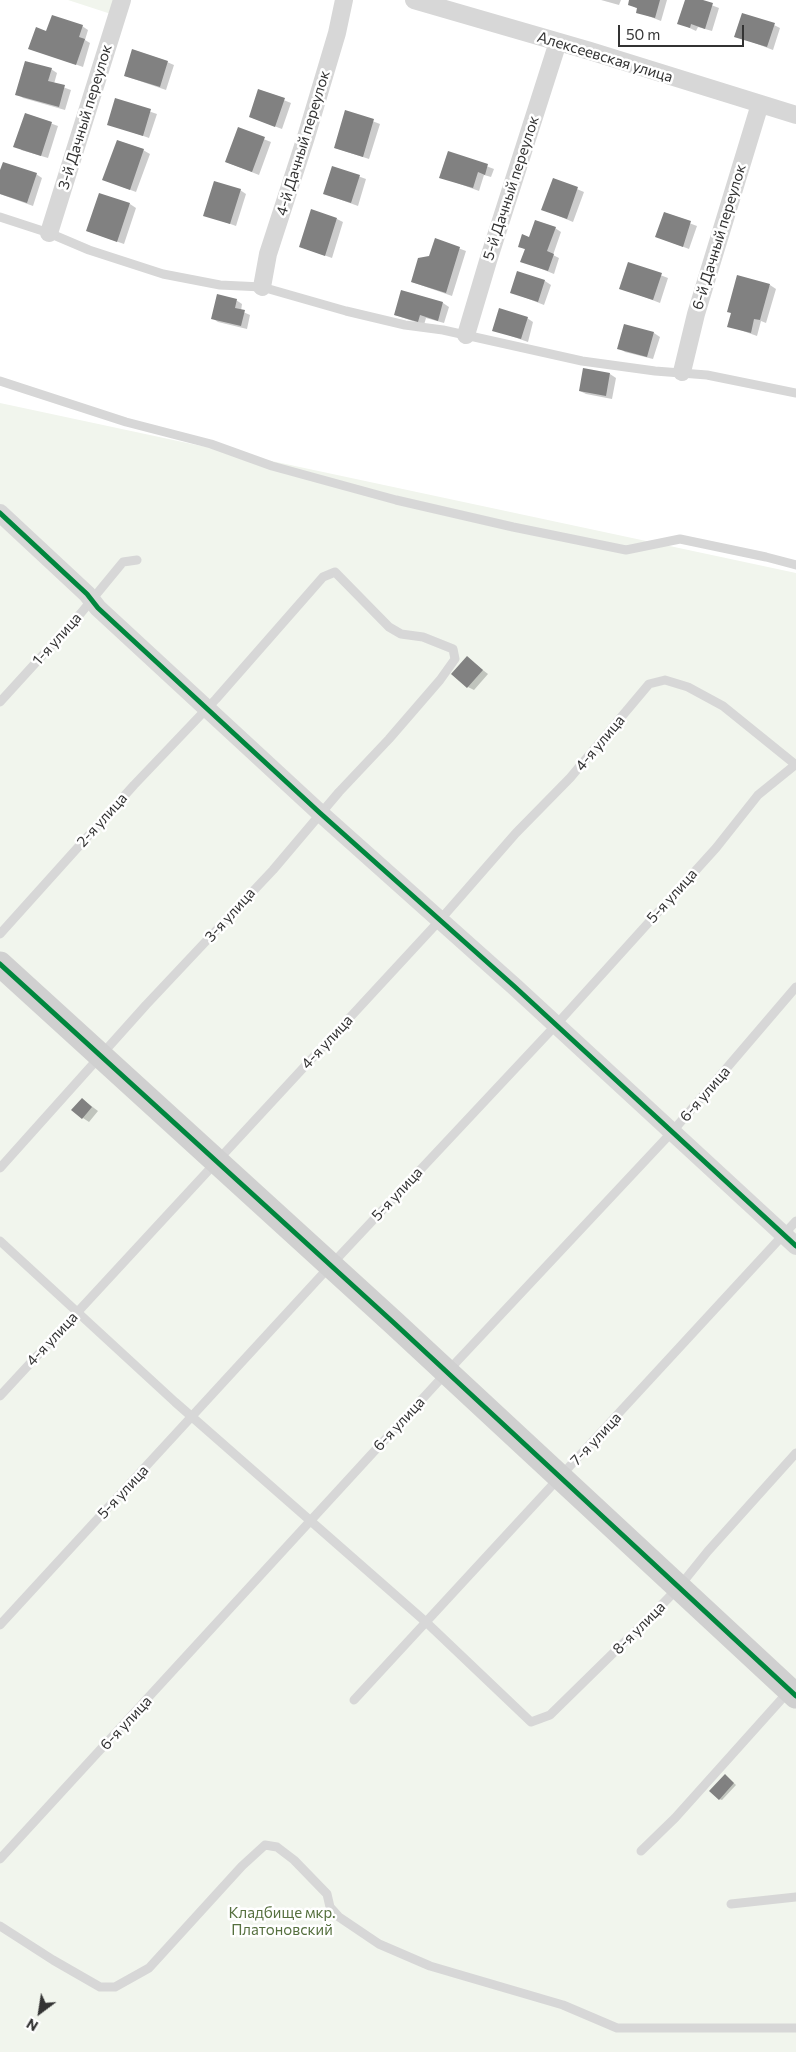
<!DOCTYPE html>
<html>
<head>
<meta charset="utf-8">
<style>
	body { margin:0 }
	#map { position:relative; width:796px; height:2052px; overflow:hidden; background:#fff; font-family:Commissioner,sans-serif }
	canvas { display:block }
	.north { position:absolute; left:15px; top:1987px; width:50px; height:50px; -webkit-text-stroke:4px #fff; paint-order:stroke; rotate:211deg; font-size:14px; font-weight:700; line-height:20px; text-align:center; color:#333 }
	.north::after { content:''; display:block; margin:auto; width:18px; height:22px; background:#333; clip-path:polygon(50% 0,100% 100%,50% 72%,0 100%) }
	.scale { position:absolute; left:618px; top:25px; width:126px; height:22px; box-sizing:border-box; border:2px solid #333; border-top:0; padding-left:6px; font-size:15px; line-height:18px; white-space:nowrap; color:#333; -webkit-text-stroke:4px #fff; paint-order:stroke }
</style>
</head>
<body>
<div id="map">
<canvas width="796" height="2052"></canvas>
<div class="north">N</div>
<div class="scale">50 m</div>
</div>
<script>
const ctx = document.querySelector('canvas').getContext('2d');
ctx.lineJoin = 'round';
function fillPath(path, color) { ctx.fillStyle = color; ctx.fill(path, 'evenodd'); }
const shape = rows => new Path2D(rows.map(r => 'M' + r).join(''));
function stroke(path, color, width, dash) { ctx.strokeStyle = color; ctx.lineWidth = width; ctx.lineCap = dash ? 'butt' : 'round'; ctx.setLineDash(dash || []); ctx.stroke(path); }
function write(font, color, halo, rows, align = 'center') {
  ctx.font = font + ' Commissioner,sans-serif'; ctx.lineWidth = 5; ctx.setLineDash([]); ctx.textBaseline = 'middle'; ctx.strokeStyle = halo; ctx.fillStyle = color; for (const [text, x, y, turn = 0] of rows) {
    ctx.save(); ctx.translate(x, y); ctx.rotate((+turn || 0) * Math.PI / 180); ctx.textAlign = isNaN(turn) ? turn : align; if (halo) ctx.strokeText(text, 0, 0); ctx.fillText(text, 0, 0); ctx.restore();
  }
}
fillPath(shape([
	[68,0,116,0,111,14],
	[0,403,796,573,796,2052,0,2052]
]), '#f1f5ed');
fillPath(shape([
	[601,0,621,0,619,5],
	[631,0,667,0,661,21,638,12,638,9,629,4],
	[686,0,698,0,719,8,712,31,698,27,696,31,679,23],
	[774,25,780,28,773,50,736,36],
	[82,26,88,30,85,40,90,43,83,67,30,48,47,32],
	[167,62,174,65,166,90,125,76],
	[51,69,57,73,54,84,71,90,65,110,23,98,17,94],
	[259,90,291,103,282,129,250,117],
	[116,100,157,114,149,138,109,124],
	[346,111,380,124,369,159,335,148],
	[25,114,58,126,48,158,21,150],
	[238,129,271,142,259,175,226,162],
	[143,150,150,154,136,192,104,180],
	[449,152,494,169,491,177,484,175,479,191,441,177],
	[333,167,366,179,358,206,325,194],
	[0,174,36,174,42,178,33,206,0,194],
	[553,179,584,192,573,222,542,209],
	[240,190,246,194,236,226,205,215],
	[130,204,136,208,124,244,87,231],
	[665,214,697,226,689,249,657,237],
	[337,219,343,222,332,258,301,247],
	[555,228,561,232,553,255,559,258,554,274,522,261,526,250,519,246,529,238],
	[436,240,466,251,452,296,412,282,430,257],
	[629,263,668,278,660,303,621,288],
	[545,281,551,285,544,305,511,292],
	[770,285,776,289,766,323,761,321,757,336,729,326],
	[236,300,242,304,241,311,250,315,247,329,218,322,212,318],
	[443,303,449,307,444,323,426,318,424,325,395,315],
	[527,318,533,322,528,342,494,330],
	[654,333,660,337,653,359,625,352,619,348],
	[610,374,616,378,612,399,586,394,580,391],
	[467,658,488,674,474,690,468,687],
	[82,1099,98,1111,89,1122,83,1118],
	[727,1777,736,1785,722,1800,719,1799]
]), '#0003');
fillPath(shape([
	[629,0,660,0,655,18,636,13,637,8,628,5],
	[685,0,703,0,713,3,705,29,691,24,690,28,677,24],
	[742,13,775,23,767,47,734,37],
	[52,15,83,25,79,37,85,39,76,65,28,49,36,27,46,31],
	[132,49,168,61,160,87,124,76],
	[25,61,52,68,48,81,65,85,59,107,15,95],
	[258,89,285,98,275,127,249,117],
	[115,98,151,109,143,136,107,125],
	[345,110,374,119,363,157,334,148],
	[25,113,52,122,41,156,13,147],
	[238,127,265,137,252,172,225,162],
	[117,140,144,149,130,190,102,180],
	[448,151,488,164,485,175,478,172,473,188,439,178],
	[3,162,37,173,27,203,0,194,0,170],
	[332,166,360,175,351,203,323,194],
	[553,178,578,187,567,219,541,210],
	[214,181,241,189,230,224,203,216],
	[99,193,130,203,117,242,86,231],
	[311,209,337,218,325,256,299,247],
	[664,212,691,221,683,247,655,237],
	[535,220,556,227,547,251,554,254,548,271,520,262,525,249,518,247,522,234,529,237],
	[435,238,460,247,446,293,411,282,418,258,429,256],
	[628,262,662,273,653,300,619,289],
	[517,271,545,280,538,302,510,293],
	[737,275,770,284,760,320,754,319,751,333,727,327,731,313,727,312],
	[401,290,443,302,438,321,420,315,418,322,394,315],
	[217,294,237,299,235,308,245,310,241,326,211,319],
	[499,308,528,317,521,339,492,331],
	[624,324,654,332,647,357,617,349],
	[583,368,610,373,606,396,579,391],
	[467,656,483,670,467,688,451,674],
	[82,1098,92,1107,82,1119,71,1110],
	[725,1774,734,1783,719,1800,709,1791]
]), '#818181');
stroke(shape([
	[0,217,49,233,89,250,163,274,220,285,262,287,346,311,405,325,443,330,582,361,655,371,707,375,796,393],
	[0,381,126,422,211,444,272,466,396,500,513,527,626,550,680,539,766,557,796,565],
	[0,702,81,613,123,562,137,560],
	[0,934,134,785,216,699,323,577,335,572,389,627,401,634,423,637,453,649,455,659,440,680,389,739,339,792,273,870,146,1005,0,1168],
	[0,1241,175,1402,427,1623,531,1722,550,1715,649,1618,679,1587,708,1551,796,1453],
	[0,1396,440,920,516,833,570,778,649,684,665,680,688,687,723,706,796,765],
	[0,1625,331,1265,556,1025,716,848,758,795,795,765],
	[354,1700,796,1221],
	[641,1851,675,1818,788,1692],
	[0,1859,447,1372,672,1132,796,987],
	[731,1904,796,1897],
	[0,1926,53,1960,100,1987,115,1987,149,1968,242,1866,265,1845,277,1847,294,1860,327,1894,330,1907,339,1917,379,1944,430,1966,563,2005,617,2028,796,2028]
]), '#d7d7d7', 9);
stroke(shape([
	[414,0,590,51,796,115],
	[49,233,122,0],
	[262,287,268,254,306,137,337,33,344,0],
	[466,335,488,261,558,42],
	[682,372,696,314,760,104],
	[0,513,87,594,98,608,320,813,515,987,796,1246]
]), '#d7d7d7', 18);
stroke(shape([
	[0,964,394,1323,796,1696]
]), '#d0d0d0', 25);
stroke(shape([
	[0,513,87,594,98,608,320,813,515,987,796,1246],
	[0,964,394,1323,796,1696]
]), '#00873e', 5);
write('15px', '#333', '#fff', [
	["Алексеевская улица",605,57,17],
	["3-й Дачный переулок",85,117,-73],
	["4-й Дачный переулок",303,143,-73],
	["5-й Дачный переулок",511,188,-72],
	["6-й Дачный переулок",719,237,-73],
	["1-я улица",57,639,-48],
	["4-я улица",600,743,-50],
	["2-я улица",102,820,-48],
	["5-я улица",672,896,-48],
	["3-я улица",230,915,-48],
	["4-я улица",327,1042,-47],
	["6-я улица",705,1094,-49],
	["5-я улица",397,1194,-47],
	["4-я улица",52,1339,-47],
	["6-я улица",399,1424,-47],
	["7-я улица",596,1439,-47],
	["5-я улица",123,1492,-47],
	["8-я улица",639,1628,-45],
	["6-я улица",126,1723,-47]
]);
write('15px', '#56703f', '#fff', [
	["Кладбище мкр.",282,1913],
	["Платоновский",282,1930]
]);
</script>
</body>
</html>
